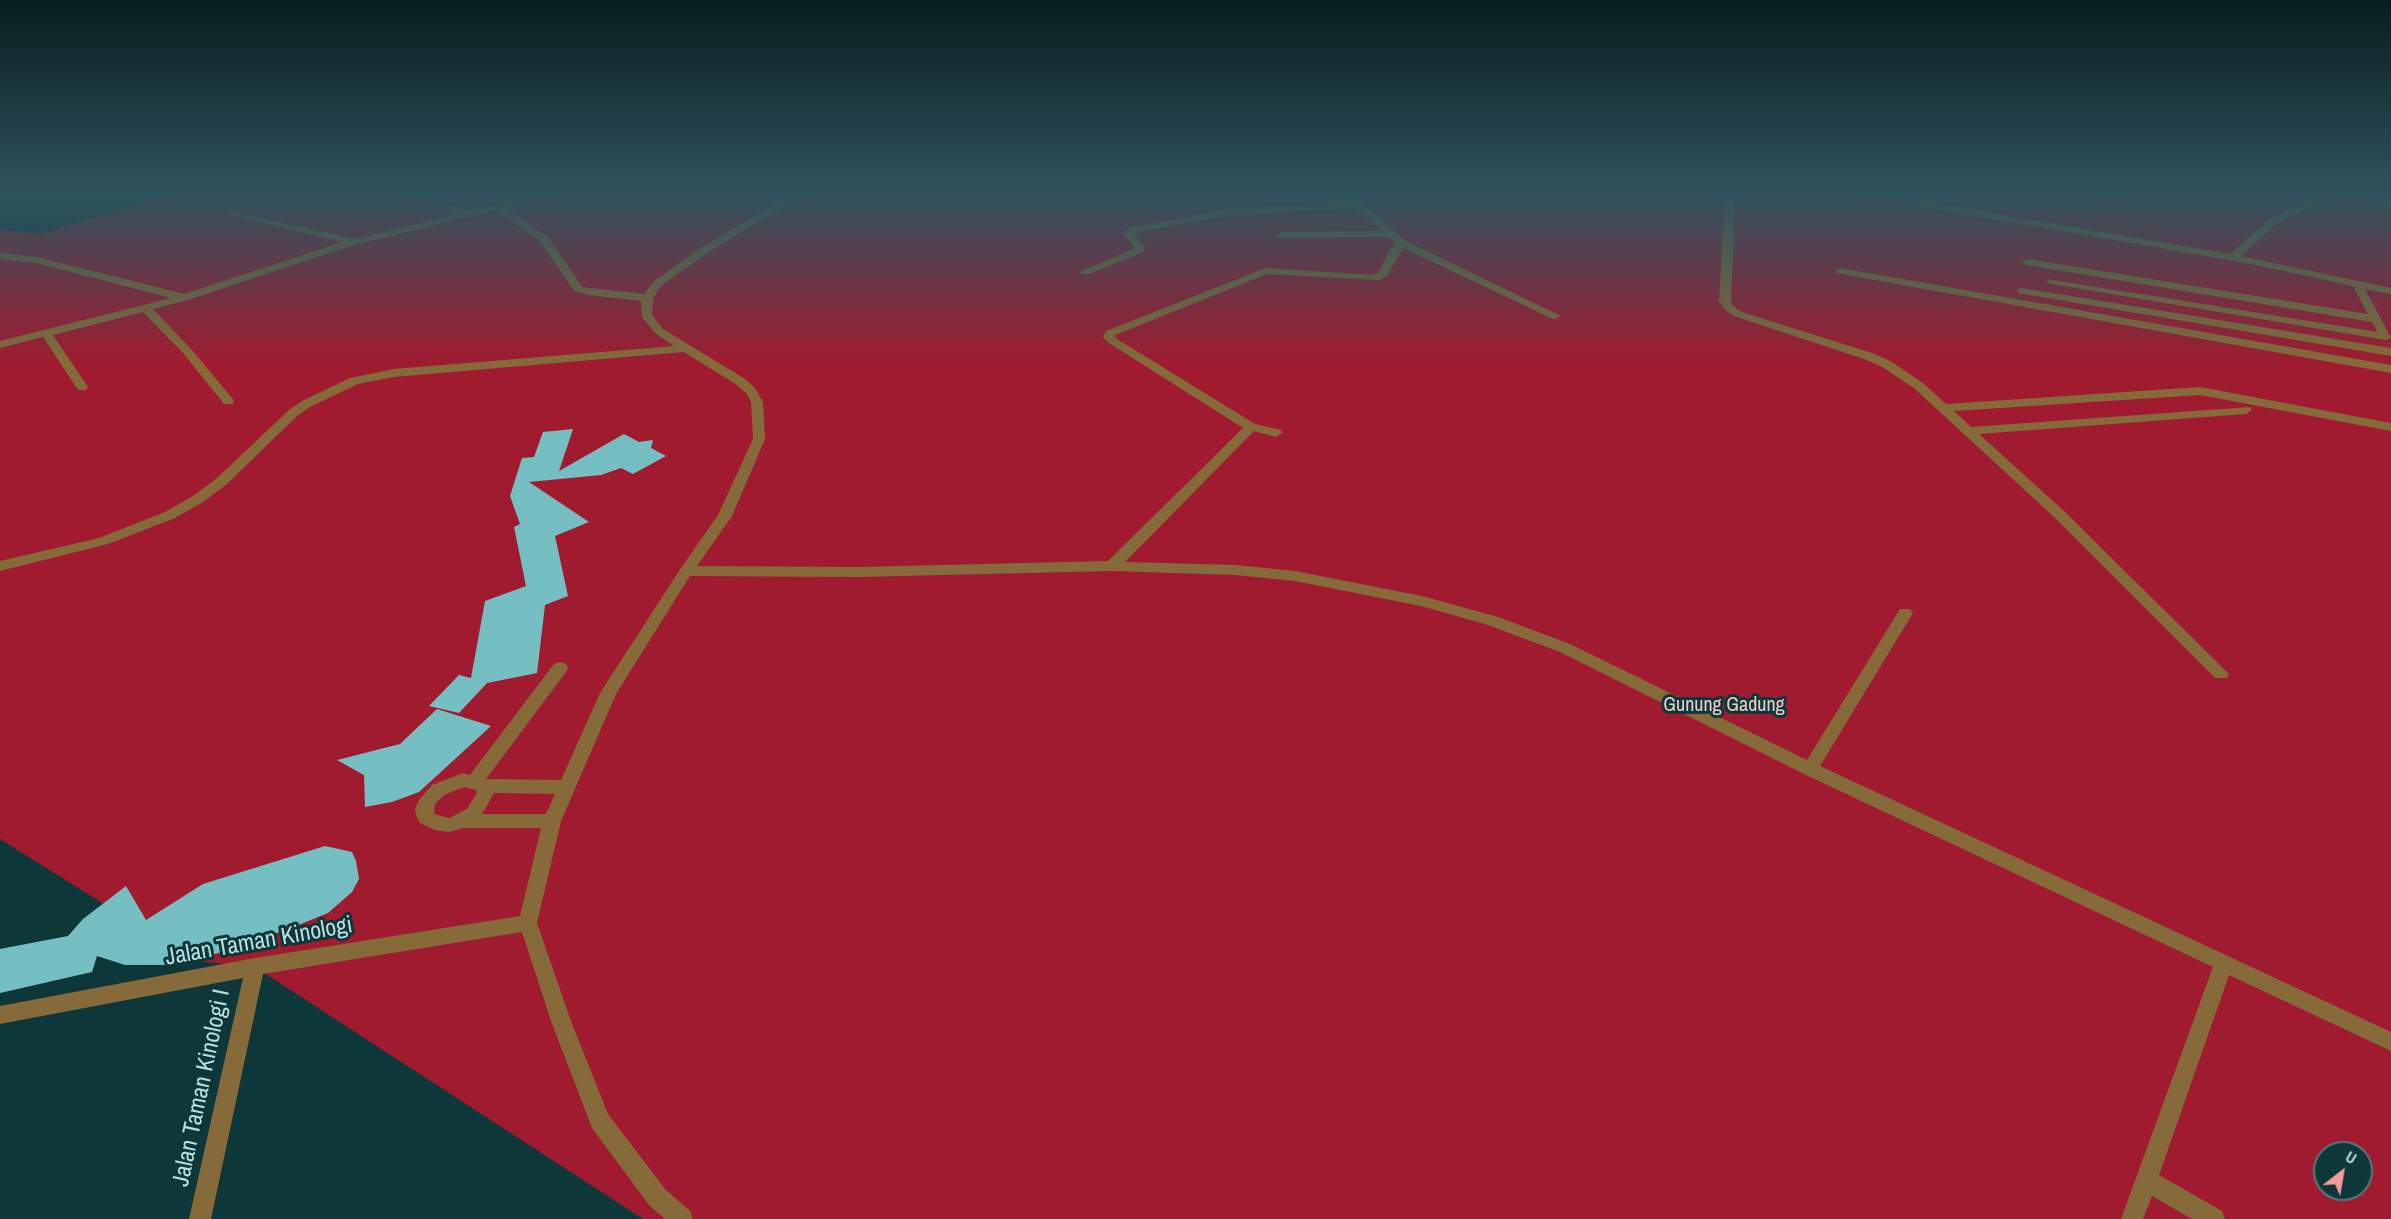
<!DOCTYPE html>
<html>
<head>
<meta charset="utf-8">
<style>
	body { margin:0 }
	#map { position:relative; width:2391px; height:1219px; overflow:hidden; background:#0d3738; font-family:"Archivo Narrow",sans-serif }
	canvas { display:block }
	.north { position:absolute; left:2313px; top:1141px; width:60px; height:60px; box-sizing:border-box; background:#0d3738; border:2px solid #537a7b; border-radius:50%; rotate:31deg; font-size:16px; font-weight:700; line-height:24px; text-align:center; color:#bbdfe0 }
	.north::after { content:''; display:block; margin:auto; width:21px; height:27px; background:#f59b9c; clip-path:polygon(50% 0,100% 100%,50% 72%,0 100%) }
</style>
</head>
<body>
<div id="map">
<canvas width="2391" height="1219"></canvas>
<div class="north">U</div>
</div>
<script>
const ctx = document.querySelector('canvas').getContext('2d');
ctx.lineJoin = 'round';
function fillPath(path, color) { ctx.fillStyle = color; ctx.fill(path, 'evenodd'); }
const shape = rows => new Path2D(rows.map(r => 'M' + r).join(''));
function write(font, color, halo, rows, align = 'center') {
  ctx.font = font + ' "Archivo Narrow",sans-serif'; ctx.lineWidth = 6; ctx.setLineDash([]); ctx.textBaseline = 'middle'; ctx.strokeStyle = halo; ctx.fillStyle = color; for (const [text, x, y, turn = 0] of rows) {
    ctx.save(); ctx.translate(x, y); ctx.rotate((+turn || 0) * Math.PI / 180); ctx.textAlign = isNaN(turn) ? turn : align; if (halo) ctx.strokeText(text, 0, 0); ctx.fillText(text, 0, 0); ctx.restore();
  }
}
fillPath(shape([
	[170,194,2391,194,2391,1219,643,1219,255,967,195,961,0,839,0,229,40,234],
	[2325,1153,2361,1153,2361,1189,2325,1189]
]), '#a01b30');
fillPath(shape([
	[573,429,559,471,624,434,639,442,653,440,651,448,666,456,633,474,621,468,601,475,529,482,589,522,555,536,568,596,545,605,537,673,487,683,459,713,429,706,459,675,471,678,485,601,526,586,514,527,520,524,510,496,522,458,534,457,543,432],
	[437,709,491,726,419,792,392,802,365,807,364,775,337,760,400,744],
	[325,846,352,852,356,861,359,879,352,892,328,913,291,928,195,961,173,965,125,965,97,956,92,972,0,993,0,949,68,936,83,919,126,886,146,920,203,884]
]), '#75bfc2');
fillPath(shape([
	[401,194,416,194,470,211,538,194,554,194,506,208,548,237,582,287,644,294,654,281,702,247,793,194,805,194,710,251,662,285,653,298,652,315,663,329,745,379,755,388,763,402,765,439,732,516,697,566,859,567,1108,561,1243,428,1109,343,1103,337,1106,331,1266,268,1374,275,1379,272,1389,251,1396,243,1389,237,1281,238,1276,235,1281,232,1382,231,1355,208,1230,215,1139,232,1134,234,1145,247,1144,252,1089,274,1081,274,1080,272,1135,248,1123,233,1132,227,1230,209,1349,202,1342,194,1352,194,1406,241,1561,316,1555,319,1551,318,1403,248,1387,276,1380,280,1267,274,1115,335,1117,339,1255,424,1281,430,1282,433,1276,437,1254,431,1125,562,1236,565,1295,571,1422,596,1498,617,1570,644,1807,760,1900,609,1910,609,1913,613,1820,766,2391,1032,2391,1051,2229,975,2159,1175,2222,1211,2225,1219,2192,1219,2152,1196,2143,1219,2121,1219,2213,967,1804,774,1560,652,1488,625,1421,606,1295,581,1236,575,1112,571,859,577,690,576,616,694,561,821,537,923,571,1021,608,1114,665,1189,690,1211,693,1219,665,1219,649,1205,592,1128,551,1021,522,932,263,974,211,1219,189,1219,243,978,0,1024,0,1006,255,958,520,916,541,828,463,828,449,832,435,830,420,823,417,818,415,809,419,800,432,785,463,773,470,775,554,664,560,662,566,664,568,668,566,672,486,779,561,780,600,693,681,568,718,515,753,439,751,402,746,393,737,385,684,352,394,377,358,384,310,407,297,416,227,484,203,502,175,518,108,544,0,571,0,561,99,538,165,512,193,496,217,478,289,410,302,401,350,378,394,369,674,346,655,333,642,317,641,301,588,295,574,291,540,241,496,210,347,247,188,300,153,309,192,350,232,398,234,401,232,404,224,404,184,354,143,312,53,335,88,387,86,390,78,390,43,337,0,348,0,341,171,298,36,263,0,259,0,253,37,257,184,294,342,242,226,214,226,210,355,239,459,213,401,194],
	[464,787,476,790,477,793,467,809,449,818,434,814,435,804,444,795,464,787],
	[494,793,555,794,546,814,482,814,494,793],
	[1725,194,1735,194,1731,301,1733,306,1742,312,1875,354,1892,362,1923,383,1946,404,2200,387,2391,423,2391,431,2200,395,1954,411,1971,427,2250,407,2252,410,2246,414,1979,434,2064,511,2229,674,2227,678,2215,678,2054,517,1915,389,1884,368,1867,360,1734,316,1725,310,1719,301,1725,194],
	[1861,194,1882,194,2230,254,2268,220,2316,197,2322,197,2322,201,2276,224,2241,256,2391,288,2391,294,2365,289,2391,338,2386,340,2051,284,2047,283,2047,279,2378,332,2372,322,2027,265,2022,262,2027,259,2368,314,2353,286,2246,263,1866,197,1861,194],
	[2097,194,2130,194,2113,199,2097,194],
	[2339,194,2355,194,2391,203,2391,209,2339,194],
	[1840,268,2391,365,2391,373,1836,273,1835,271,1840,268],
	[2022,288,2391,348,2391,356,2018,293,2018,289,2022,288]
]), '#876a3a');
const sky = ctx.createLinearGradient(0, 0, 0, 364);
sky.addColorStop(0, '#071e1f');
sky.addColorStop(0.53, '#2f535e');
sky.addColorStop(1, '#2f535e00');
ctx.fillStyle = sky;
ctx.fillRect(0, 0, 2391, 364);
write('20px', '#eecccb', '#0d3738', [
	["Gunung Gadung",1724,706]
]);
write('24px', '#bbdfe0', '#0d3738', [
	["Jalan Taman Kinologi",259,942,-10],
	["Jalan Taman Kinologi I",202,1088,-78]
]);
</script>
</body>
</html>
